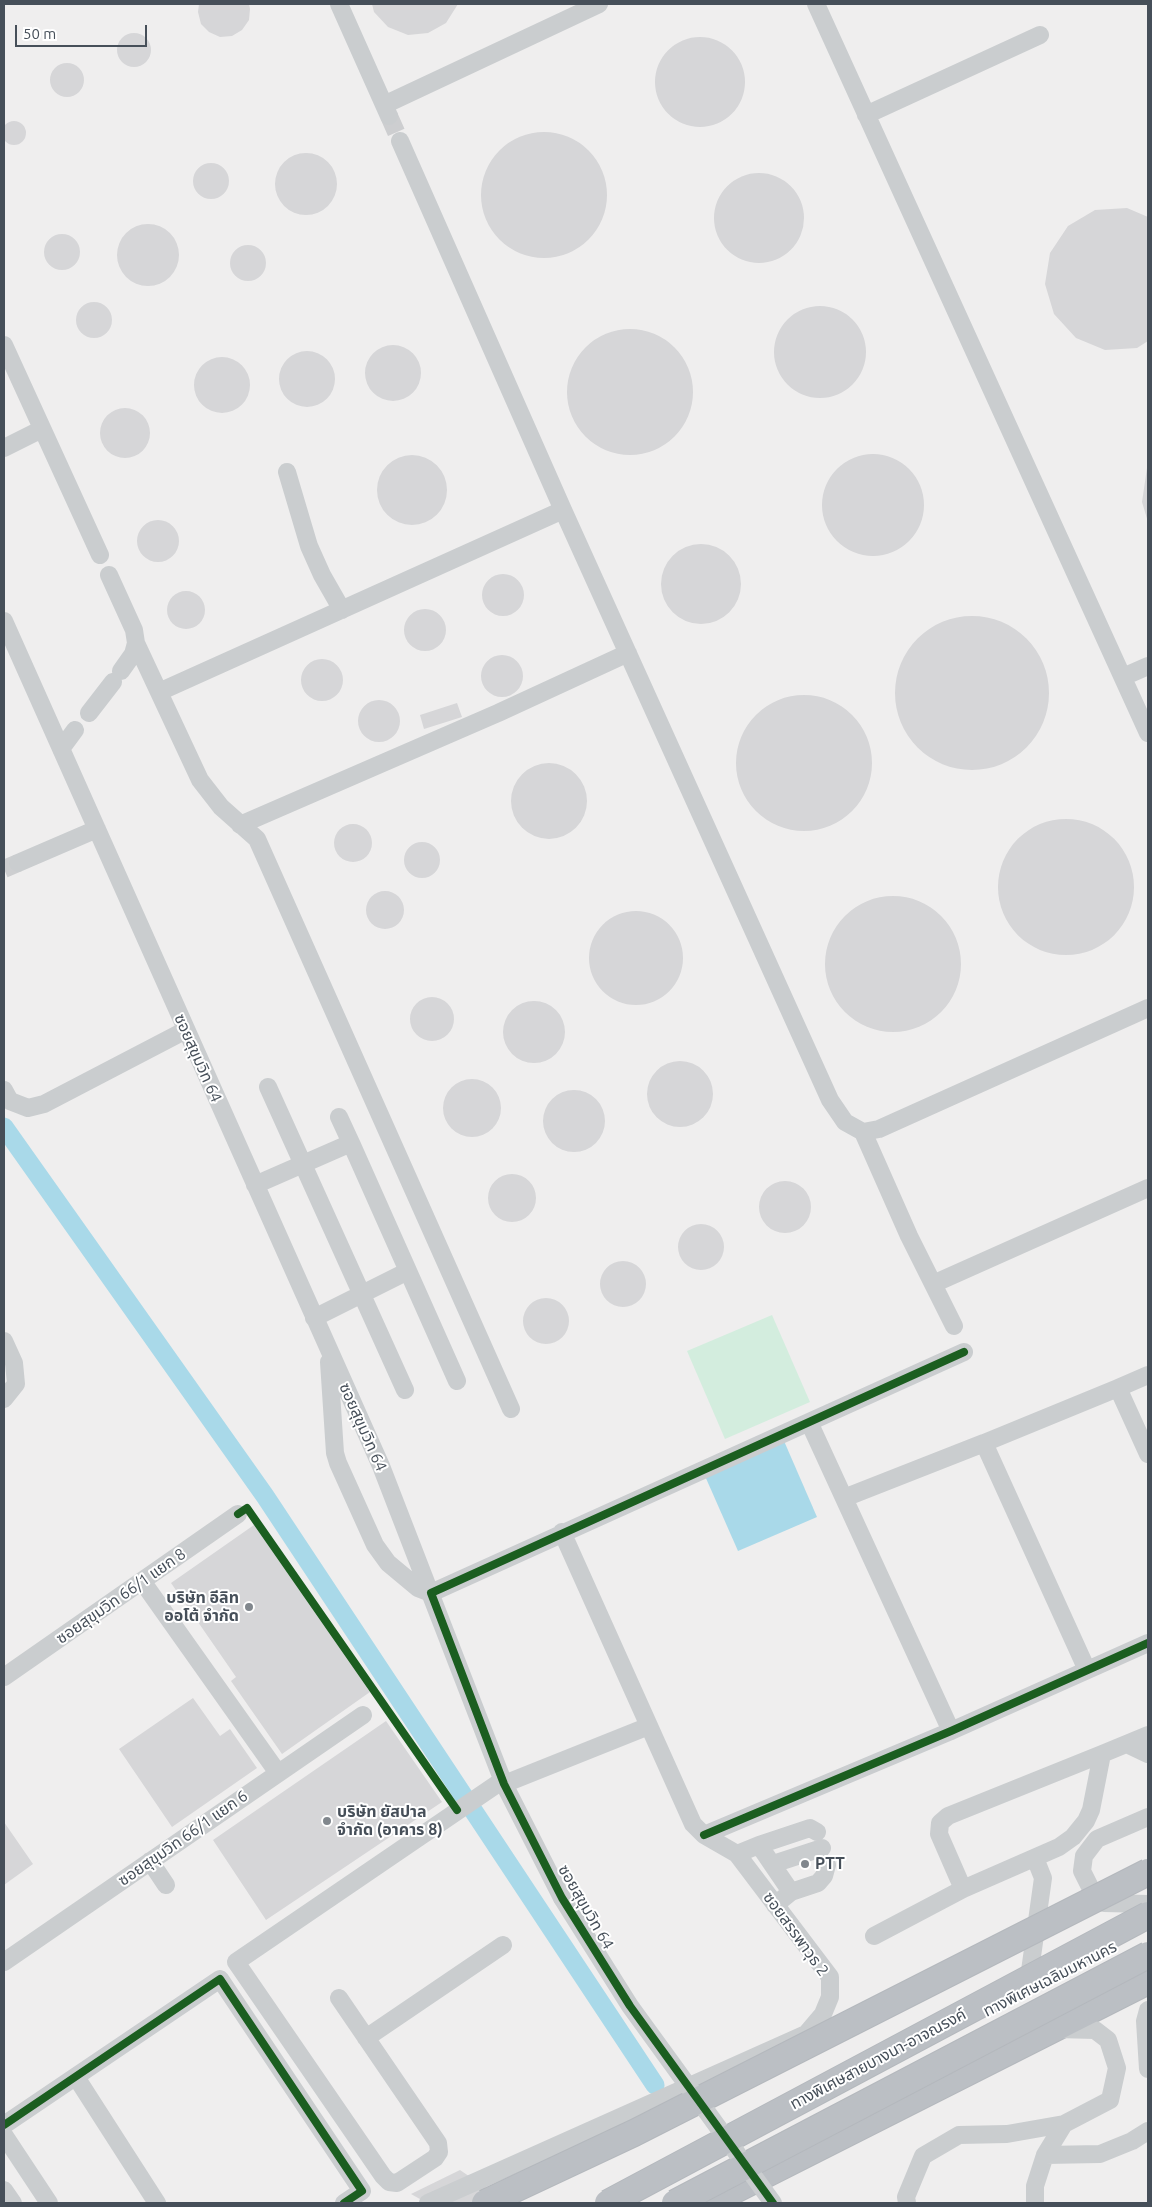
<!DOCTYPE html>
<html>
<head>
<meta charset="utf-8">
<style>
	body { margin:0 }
	#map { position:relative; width:1152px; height:2207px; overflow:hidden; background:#efeeee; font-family:Ubuntu,sans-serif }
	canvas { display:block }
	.frame { position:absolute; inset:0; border:5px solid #464f59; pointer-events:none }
	.scale { position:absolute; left:15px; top:25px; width:132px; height:22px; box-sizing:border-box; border:2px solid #464f59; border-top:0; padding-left:6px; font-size:15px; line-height:18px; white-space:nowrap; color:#464f59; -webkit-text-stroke:4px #fff; paint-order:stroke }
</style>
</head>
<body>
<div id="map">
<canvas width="1152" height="2207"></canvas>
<div class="frame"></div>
<div class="scale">50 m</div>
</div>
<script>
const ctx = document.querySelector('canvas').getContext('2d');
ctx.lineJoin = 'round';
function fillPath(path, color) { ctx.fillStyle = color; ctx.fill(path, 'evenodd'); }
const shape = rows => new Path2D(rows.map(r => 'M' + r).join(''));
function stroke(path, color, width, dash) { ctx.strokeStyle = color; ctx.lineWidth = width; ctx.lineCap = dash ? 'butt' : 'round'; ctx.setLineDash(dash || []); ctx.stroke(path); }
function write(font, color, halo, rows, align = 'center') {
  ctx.font = font + ' Ubuntu,"Noto Sans Thai",sans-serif'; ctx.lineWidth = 4; ctx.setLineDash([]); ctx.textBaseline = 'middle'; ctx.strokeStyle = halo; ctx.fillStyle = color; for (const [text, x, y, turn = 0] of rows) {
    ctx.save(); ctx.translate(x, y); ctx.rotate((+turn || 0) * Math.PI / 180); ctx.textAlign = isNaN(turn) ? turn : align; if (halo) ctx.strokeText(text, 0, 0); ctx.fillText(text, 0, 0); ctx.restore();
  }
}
fillPath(shape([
	[772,1315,810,1402,725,1439,687,1351]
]), '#d3edde');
fillPath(shape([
	[784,1441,817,1517,738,1551,705,1476]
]), '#a9d9e9');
stroke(shape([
	[4,1127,265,1496,655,2085]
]), '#a9d9e9', 19);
fillPath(shape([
	[199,4,249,4,250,9,249,20,242,30,232,36,220,37,209,32,201,24,198,12],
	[372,4,458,4,446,23,428,33,408,35,388,27,374,12],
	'117 50a17 17 0 1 1 34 0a17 17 0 1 1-34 0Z',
	'655 82a45 45 0 1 1 90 0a45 45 0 1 1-90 0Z',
	'50 80a17 17 0 1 1 34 0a17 17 0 1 1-34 0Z',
	'2 133a12 12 0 1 1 24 0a12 12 0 1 1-24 0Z',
	'481 195a63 63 0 1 1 126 0a63 63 0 1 1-126 0Z',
	'275 184a31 31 0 1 1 62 0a31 31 0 1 1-62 0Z',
	'193 181a18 18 0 1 1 36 0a18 18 0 1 1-36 0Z',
	'714 218a45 45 0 1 1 90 0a45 45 0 1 1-90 0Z',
	[1127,208,1148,217,1148,341,1137,348,1105,350,1076,338,1054,314,1045,284,1050,253,1068,226,1095,210],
	'117 255a31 31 0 1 1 62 0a31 31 0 1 1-62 0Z',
	'44 252a18 18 0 1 1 36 0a18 18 0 1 1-36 0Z',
	'230 263a18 18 0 1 1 36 0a18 18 0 1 1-36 0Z',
	'76 320a18 18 0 1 1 36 0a18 18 0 1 1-36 0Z',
	'774 352a46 46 0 1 1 92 0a46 46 0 1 1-92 0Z',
	'567 392a63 63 0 1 1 126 0a63 63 0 1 1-126 0Z',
	'365 373a28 28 0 1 1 56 0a28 28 0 1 1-56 0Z',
	'279 379a28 28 0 1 1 56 0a28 28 0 1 1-56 0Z',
	'194 385a28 28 0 1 1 56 0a28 28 0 1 1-56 0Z',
	'100 433a25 25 0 1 1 50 0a25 25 0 1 1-50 0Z',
	'822 505a51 51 0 1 1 102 0a51 51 0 1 1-102 0Z',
	'377 490a35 35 0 1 1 70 0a35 35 0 1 1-70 0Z',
	[1147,468,1148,468,1148,522,1142,502],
	'137 541a21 21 0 1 1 42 0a21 21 0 1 1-42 0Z',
	'661 584a40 40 0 1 1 80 0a40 40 0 1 1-80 0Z',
	'482 595a21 21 0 1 1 42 0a21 21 0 1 1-42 0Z',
	'167 610a19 19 0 1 1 38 0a19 19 0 1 1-38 0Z',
	'404 630a21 21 0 1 1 42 0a21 21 0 1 1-42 0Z',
	'895 693a77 77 0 1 1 154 0a77 77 0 1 1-154 0Z',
	'481 676a21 21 0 1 1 42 0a21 21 0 1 1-42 0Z',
	'301 680a21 21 0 1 1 42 0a21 21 0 1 1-42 0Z',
	'736 763a68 68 0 1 1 136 0a68 68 0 1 1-136 0Z',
	'358 721a21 21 0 1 1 42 0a21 21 0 1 1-42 0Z',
	[457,703,462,717,424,729,420,715],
	'511 801a38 38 0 1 1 76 0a38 38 0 1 1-76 0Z',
	'998 887a68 68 0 1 1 136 0a68 68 0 1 1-136 0Z',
	'334 843a19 19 0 1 1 38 0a19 19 0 1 1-38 0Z',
	'404 860a18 18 0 1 1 36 0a18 18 0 1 1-36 0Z',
	'366 910a19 19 0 1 1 38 0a19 19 0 1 1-38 0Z',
	'825 964a68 68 0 1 1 136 0a68 68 0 1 1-136 0Z',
	'589 958a47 47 0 1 1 94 0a47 47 0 1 1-94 0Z',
	'410 1019a22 22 0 1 1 44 0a22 22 0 1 1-44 0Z',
	'503 1032a31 31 0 1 1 62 0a31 31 0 1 1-62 0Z',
	'647 1094a33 33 0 1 1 66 0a33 33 0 1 1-66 0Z',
	'443 1108a29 29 0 1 1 58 0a29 29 0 1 1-58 0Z',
	'543 1121a31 31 0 1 1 62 0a31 31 0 1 1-62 0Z',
	'488 1198a24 24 0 1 1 48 0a24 24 0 1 1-48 0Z',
	'759 1207a26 26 0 1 1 52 0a26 26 0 1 1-52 0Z',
	'678 1247a23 23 0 1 1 46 0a23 23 0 1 1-46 0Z',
	'600 1284a23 23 0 1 1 46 0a23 23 0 1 1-46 0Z',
	'523 1321a23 23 0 1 1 46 0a23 23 0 1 1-46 0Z',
	[254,1525,370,1692,282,1754,231,1681,236,1677,171,1583],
	[193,1698,220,1736,230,1729,257,1768,172,1827,119,1749],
	[386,1721,442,1802,266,1920,213,1840],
	[4,1822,33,1864,4,1885],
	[460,2170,508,2203,427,2203,411,2194]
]), '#d6d6d8');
stroke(shape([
	[389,116,400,141],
	[4,869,18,863]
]), '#cdced0', 18, [18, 9]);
const highway = shape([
	[709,2203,1148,1981]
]);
stroke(highway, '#b4b8bd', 28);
stroke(shape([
	[339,4,389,116],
	[816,4,1148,733],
	[384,105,599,4],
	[866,115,1040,35],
	[400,141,563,510,830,1100,845,1122,863,1132,909,1236,954,1326],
	[4,345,100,555],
	[4,448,42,429],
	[287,472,309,546,322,575,342,610],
	[109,575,134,630,136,643,133,654,121,671],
	[4,621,381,1466,504,1784,562,1898],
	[136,643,200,780,221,807,257,839,511,1409],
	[1123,677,1148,666],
	[159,692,563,510],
	[89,713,113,682],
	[61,749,75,730],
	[240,825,498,713,628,653],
	[18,863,97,829],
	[268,1087,405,1390],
	[4,1090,10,1101,28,1108,44,1104,186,1030],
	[863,1132,879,1129,1148,1008],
	[351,1143,457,1381],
	[255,1185,351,1143,339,1117],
	[933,1284,1148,1188],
	[314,1318,408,1271],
	[4,1341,14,1363,16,1384,4,1399],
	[329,1362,335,1453,338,1463,375,1545,388,1563,418,1588,431,1593,964,1352],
	[1148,1375,1118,1388,1148,1454],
	[809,1422,951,1731],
	[844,1498,984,1443],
	[142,1581,278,1773],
	[1087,1670,984,1443,1118,1388],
	[4,1677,238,1514],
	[1127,1744,1148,1754],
	[1102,1754,1091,1810,1086,1821,1073,1837,1059,1847,963,1889,939,1834,940,1823,948,1816,1102,1754,1148,1735],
	[504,1784,649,1726],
	[1148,1817,1097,1839,1084,1856,1082,1871,1095,1897,1104,1903,1148,1904],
	[704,1835,951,1731,1148,1643],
	[759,1845,791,1892],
	[737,1854,759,1845,810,1828,817,1832],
	[150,1861,166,1885],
	[773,1864,822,1848],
	[775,1905,791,1892,818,1883,824,1876,827,1865],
	[874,1936,963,1889],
	[4,1962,363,1715],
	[1028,1985,1043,1878,1035,1858],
	[339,1998,438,2143,439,2152,435,2158,397,2183,389,2182,383,2176,236,1962,503,1780],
	[1148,2010,1145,2021,1148,2069],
	[366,2038,503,1945],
	[76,2077,157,2203],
	[4,2125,220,1979,362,2191,344,2203],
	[4,2135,49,2203],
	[1045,2155,1100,2154,1132,2141,1148,2131],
	[4,2190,13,2203],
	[428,2203,806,2034,823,2014,830,1997,830,1977,737,1854,704,1835,693,1824,562,1532],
	[907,2203,906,2197,923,2156,959,2135,1007,2134,1064,2124,1110,2100,1117,2068,1108,2040,1095,2030,1057,2029],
	[1035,2203,1035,2186,1045,2155,1064,2124]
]), '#cacdcf', 18);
stroke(highway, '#bbbfc4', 26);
const highwayBridge = shape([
	[485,2203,634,2133,1148,1872],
	[608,2203,1148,1915],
	[675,2203,1148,1955]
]);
stroke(highwayBridge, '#b4b8bd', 28, []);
stroke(shape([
	[562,1898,630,2006,773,2203]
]), '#cacdcf', 18);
stroke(highwayBridge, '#bbbfc4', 26);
stroke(shape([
	[238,1514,247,1508,457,1810],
	[704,1835,951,1731,1148,1643],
	[4,2125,220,1979,362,2191,344,2203],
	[773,2203,630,2006,562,1898,504,1784,431,1593,964,1352]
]), '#1b5e20', 8);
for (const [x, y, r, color] of [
	[249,1607,5,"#81878d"],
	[327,1821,5,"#81878d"],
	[805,1864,5,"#81878d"]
]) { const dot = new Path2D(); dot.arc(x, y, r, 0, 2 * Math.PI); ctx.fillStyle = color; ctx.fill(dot); stroke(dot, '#fff', 2); }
write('16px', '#464f59', '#fff', [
	["ซอยสุขุมวิท 64",198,1058,66],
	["ซอยสุขุมวิท 64",363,1427,66],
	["ซอยสุขุมวิท 66/1 แยก 8",121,1596,-35],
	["ซอยสุขุมวิท 66/1 แยก 6",183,1838,-35],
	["ซอยสุขุมวิท 64",586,1907,60],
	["ซอยสรรพาวุธ 2",796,1934,54],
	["ทางพิเศษเฉลิมมหานคร",1050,1979,-27],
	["ทางพิเศษสายบางนา-อาจณรงค์",878,2059,-28]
]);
write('bold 16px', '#464f59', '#fff', [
	["บริษัท อีลิท",239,1598,"right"],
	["ออโต้ จำกัด",239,1616,"right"],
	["บริษัท ยัสปาล",337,1812],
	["จำกัด (อาคาร 8)",337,1830],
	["PTT",815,1864]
], 'left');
</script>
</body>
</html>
